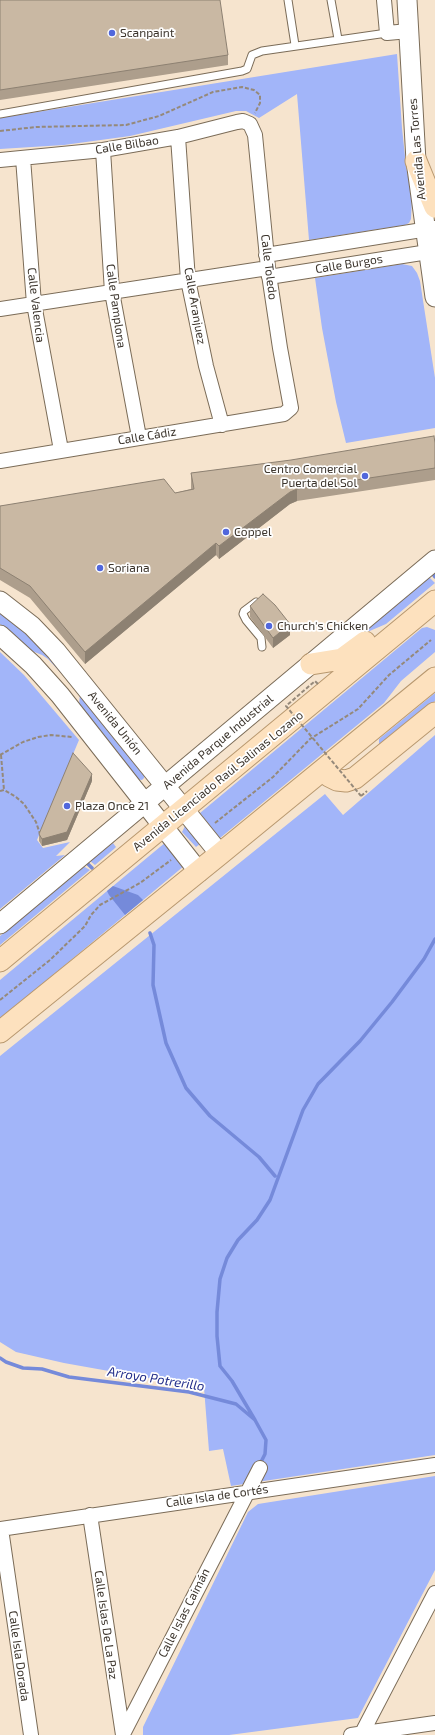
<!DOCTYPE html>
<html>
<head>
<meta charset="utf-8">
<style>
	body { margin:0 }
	canvas { display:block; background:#f6e4ce }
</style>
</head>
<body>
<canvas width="435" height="1735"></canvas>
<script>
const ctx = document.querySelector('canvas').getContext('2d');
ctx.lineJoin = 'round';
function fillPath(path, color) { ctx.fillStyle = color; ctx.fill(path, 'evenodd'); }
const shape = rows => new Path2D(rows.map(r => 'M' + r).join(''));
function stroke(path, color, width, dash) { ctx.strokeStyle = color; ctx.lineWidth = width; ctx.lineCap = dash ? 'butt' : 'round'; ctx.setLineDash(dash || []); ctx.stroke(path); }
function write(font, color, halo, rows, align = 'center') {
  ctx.font = font + ' "Exo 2",sans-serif'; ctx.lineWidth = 3.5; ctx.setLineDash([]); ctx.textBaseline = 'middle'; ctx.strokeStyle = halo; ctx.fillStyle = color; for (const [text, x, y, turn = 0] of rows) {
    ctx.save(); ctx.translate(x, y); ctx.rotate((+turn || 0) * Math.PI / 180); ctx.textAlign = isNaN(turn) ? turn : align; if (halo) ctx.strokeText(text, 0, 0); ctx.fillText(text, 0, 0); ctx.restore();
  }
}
fillPath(shape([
	[397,54,402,128,406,166,412,198,411,219,409,223,405,225,309,240,297,94,259,118,246,111,236,111,130,136,64,145,0,149,0,118],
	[402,264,412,266,417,273,420,281,435,378,435,428,346,443,336,402,322,328,315,278],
	[429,577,435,583,386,624,365,633,339,652],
	[0,611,23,629,53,659,71,684,48,659,42,655,32,651,0,624],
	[427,627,435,630,435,652,401,681,384,703,220,838,200,813,422,628],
	[0,652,24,675,79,740,37,840,43,848,70,842,56,856,65,855,0,909],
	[435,693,435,701,384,744,379,744,379,739],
	[80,694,145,774,144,778,142,780,137,779,79,705],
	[435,735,435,1455,231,1486,223,1449,209,1451,204,1388,64,1363,16,1352,0,1342,0,1056,325,794,343,815],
	[185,826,187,826,200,844,196,847,182,832],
	[166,842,184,866,0,1019,0,980],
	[113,843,116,847,114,849,95,865,90,861],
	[83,866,90,870,0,945,0,936],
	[435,1476,435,1570,358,1718,229,1735,143,1735,143,1727,248,1512,258,1504]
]), '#a2b5f9');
fillPath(shape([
	[113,886,138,895,143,900,125,915,109,895,107,891]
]), '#758ada');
stroke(shape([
	[432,573,435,577],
	[87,863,92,868],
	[150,933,154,945,153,985,166,1043,186,1088,210,1116,259,1157,275,1176],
	[0,1358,6,1362,23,1368,42,1369,69,1377,189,1392,236,1404,255,1420,266,1440,265,1454,260,1464],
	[255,1420,232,1381,220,1366,217,1336,217,1312,220,1279,227,1258,238,1240,257,1220,270,1200,303,1110,318,1084,360,1041,392,1002,424,959,435,939]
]), '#758ada', 3.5);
const lane = shape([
	[288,0,295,45],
	[331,0,338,39],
	[0,114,242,71,247,69,252,55,262,51,387,33],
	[256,602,244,611,243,614,246,620,261,638,262,647]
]);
const street = shape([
	[384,0,387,33,409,31],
	[178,137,188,280,206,366,222,425],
	[103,150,112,292,139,437],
	[23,158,34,304,61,450],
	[0,160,103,150,178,137,237,122,243,121,250,124,255,135,268,268,280,348,291,408,284,414,0,461],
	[266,255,435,228],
	[269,277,428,252],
	[0,309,268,268],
	[90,1515,123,1735],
	[0,1529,435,1465],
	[1,1529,31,1735],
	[123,1734,260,1468],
	[351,1735,435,1723],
	[361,1735,435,1593]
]);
const secondary = shape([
	[407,0,416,161,435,297],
	[0,601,32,626,56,651,220,854],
	[0,635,33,665,60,695,199,872],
	[0,924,435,560]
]);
const primary = shape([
	[416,161,435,207],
	[311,664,342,659,365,642],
	[323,771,329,776,337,780,346,781,355,778,435,713],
	[0,961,435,601],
	[0,1032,220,854,435,678]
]);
stroke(lane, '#7b6c58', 9);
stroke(street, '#7b6c58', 16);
stroke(secondary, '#7b6c58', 21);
stroke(primary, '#b8986f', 23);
stroke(shape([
	[0,131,36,127,126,125,159,116,213,92,242,87,254,90,260,95,260,103,255,113],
	[0,755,23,742,38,737,51,735,72,737],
	[1,755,4,790],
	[0,791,4,790,16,797,24,804,36,822,40,834],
	[361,796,367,791],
	[215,823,273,777,310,739,358,709,389,675,431,640],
	[0,1000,50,960,85,926,91,915,100,905,140,883,171,860]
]), '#95897a', 2, [4, 2]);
stroke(lane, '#fff', 7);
stroke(street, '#fff', 14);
stroke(secondary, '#fff', 19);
stroke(primary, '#fde1be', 21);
stroke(shape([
	[318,684,315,681,286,706,361,796]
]), '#95897a', 2, [4, 2]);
fillPath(shape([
	[0,0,228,55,228,65,0,100],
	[435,443,435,480,297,501,290,504,219,559,216,555,85,664,30,598,0,580,0,506,175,493,191,489,191,473],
	[250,606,290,635,273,648,250,617],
	[92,781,67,840,42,846,39,841,39,834]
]), '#ad9e8c');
fillPath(shape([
	[297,489,297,501,290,504,219,559,219,546,290,492],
	[216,543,216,555,85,664,85,652],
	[290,624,290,635,273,648,273,638],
	[92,774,92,781,67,840,42,846,42,839]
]), '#8d8172');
const building = shape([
	[0,0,220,0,228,55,0,90,0,0],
	[434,436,435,443,435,468,297,489,290,492,219,546,216,543,85,652,30,586,0,568,0,506,164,479,175,493,194,489,191,473,291,460,434,436],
	[263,594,275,605,290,624,273,638,250,606,263,594],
	[73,753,92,774,67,832,42,839,39,834,73,753]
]);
fillPath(building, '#c9b8a3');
stroke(building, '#8d8172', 1);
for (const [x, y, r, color] of [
	[112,33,4,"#5167dc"],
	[365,476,4,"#5167dc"],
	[226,532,4,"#5167dc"],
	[100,568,4,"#5167dc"],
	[269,626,4,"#5167dc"],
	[67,806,4,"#5167dc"]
]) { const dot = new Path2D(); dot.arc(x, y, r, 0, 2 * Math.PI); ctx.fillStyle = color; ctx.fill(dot); stroke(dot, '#fff', 1.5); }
write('12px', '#3c352d', '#fff', [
	["Scanpaint",120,33],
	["Centro Comercial",357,469,"right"],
	["Puerta del Sol",357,483,"right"],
	["Coppel",234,532],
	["Soriana",108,568],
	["Church's Chicken",277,626],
	["Plaza Once 21",75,806]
], 'left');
write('12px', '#3c352d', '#fff', [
	["Calle Bilbao",127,145,-9],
	["Avenida Las Torres",417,149,-95],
	["Calle Burgos",349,264,-9],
	["Calle Toledo",269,267,83],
	["Calle Valencia",36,305,83],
	["Calle Pamplona",116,306,82],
	["Calle Aranjuez",195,306,80],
	["Calle Cádiz",147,436,-9],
	["Avenida Unión",115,723,51],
	["Avenida Parque Industrial",218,742,-40],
	["Avenida Licenciado Raúl Salinas Lozano",218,781,-39],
	["Calle Isla de Cortés",217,1496,-8],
	["Calle Islas Caimán",184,1613,-63],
	["Calle Islas De La Paz",106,1625,82],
	["Calle Isla Dorada",19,1656,82]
]);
write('italic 13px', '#242f8b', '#fff', [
	["Arroyo Potrerillo",156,1379,9]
]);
</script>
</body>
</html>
